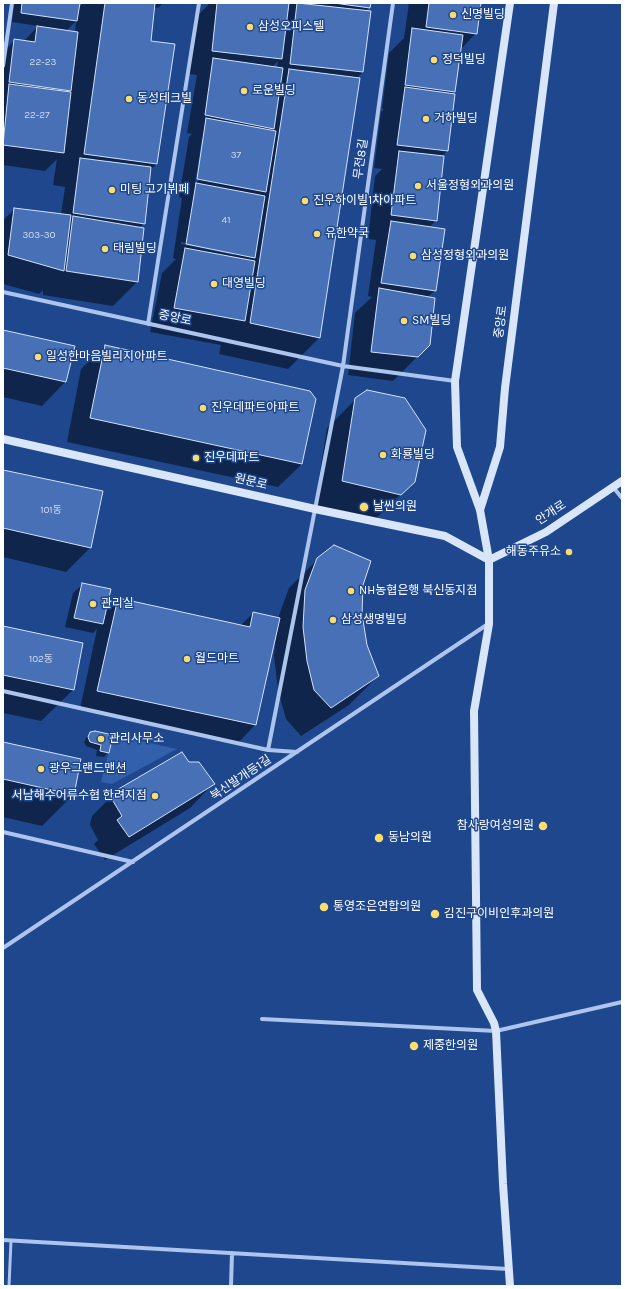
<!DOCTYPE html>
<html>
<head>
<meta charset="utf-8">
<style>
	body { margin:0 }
	#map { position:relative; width:625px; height:1289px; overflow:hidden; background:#1e478e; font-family:Karla,sans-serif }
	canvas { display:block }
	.frame { position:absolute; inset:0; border:4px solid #fff; pointer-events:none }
</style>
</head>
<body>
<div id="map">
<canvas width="625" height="1289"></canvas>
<div class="frame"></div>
</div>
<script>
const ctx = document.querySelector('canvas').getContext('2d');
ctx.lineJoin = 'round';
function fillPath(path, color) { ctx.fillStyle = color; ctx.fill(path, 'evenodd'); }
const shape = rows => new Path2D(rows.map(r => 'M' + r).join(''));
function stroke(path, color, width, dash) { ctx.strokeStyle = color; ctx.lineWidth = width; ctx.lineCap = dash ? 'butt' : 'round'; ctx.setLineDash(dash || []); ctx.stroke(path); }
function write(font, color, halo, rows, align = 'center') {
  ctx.font = font + ' Karla,"Noto Sans KR",sans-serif'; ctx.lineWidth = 3; ctx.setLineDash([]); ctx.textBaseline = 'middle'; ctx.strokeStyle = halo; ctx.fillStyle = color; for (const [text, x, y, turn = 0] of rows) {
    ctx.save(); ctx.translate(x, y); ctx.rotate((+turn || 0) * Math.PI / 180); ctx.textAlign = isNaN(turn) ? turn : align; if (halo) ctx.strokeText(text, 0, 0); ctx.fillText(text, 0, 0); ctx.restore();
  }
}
fillPath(shape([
	[113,735,177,749,112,784,101,782]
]), '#3260ac');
fillPath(shape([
	[14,3,79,3,78,8,83,3,163,3,158,8,154,7,149,42,157,164,150,170,144,223,139,228,143,228,137,282,113,306,43,295,43,290,39,294,3,284,3,220,15,209,61,215,65,187,53,185,57,159,45,171,3,165,3,52,15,40,24,41,38,26,12,22],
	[76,21,75,32,66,31],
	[210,3,370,3,369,8,365,11,363,72,356,79,359,79,319,338,288,369,219,354,221,345,150,332,162,273,176,259,173,258,182,198,179,197,189,137,192,134,187,133,197,75,189,74,194,19],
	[278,61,277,68,272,67],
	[202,139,204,139,197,185,195,184],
	[181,242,234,253,234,255,181,244],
	[409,3,480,3,476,33,460,50,454,92,452,94,447,151,441,157,436,220,429,228,435,290,428,297,429,345,393,381,348,375,355,313,372,297,368,296,376,240,368,239,375,176,382,169,374,168,381,112,384,109,382,109,389,53,404,38],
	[3,331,65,382,42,406,3,397],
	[105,346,302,464,278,487,67,442,81,369],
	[356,399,414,482,371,523,314,509,327,428],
	[3,471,102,492,90,548,66,572,3,557],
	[318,559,362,585,361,614,366,645,378,676,349,705,301,736,286,719,278,690,274,656,276,637,255,725,238,743,80,709,97,629,93,633,65,627,73,593,83,584,105,612,118,599,240,626,253,613,278,618,289,588],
	[3,627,73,690,41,721,3,713],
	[91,733,108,752,104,757,96,756,97,750,86,746,84,742,86,738],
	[3,743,73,795,42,826,3,817],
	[189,763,213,784,190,808,105,860,94,844,98,840,90,825,92,816,116,792]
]), '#0007');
const building = shape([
	[22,3,80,3,77,21,21,13,22,3],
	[105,3,155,3,151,41,175,44,157,164,84,154,105,3],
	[217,3,289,3,282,59,212,51,217,3],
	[297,3,371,11,363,72,290,64,297,3],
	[334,3,371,3,370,8,334,3],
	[429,3,481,3,477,34,426,27,429,3],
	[37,26,78,32,71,91,9,82,14,39,35,42,37,26],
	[412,28,463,35,455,92,405,85,412,28],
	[213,58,283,68,274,129,205,115,213,58],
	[289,69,360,78,320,338,250,323,289,69],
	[9,84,71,92,64,153,3,145,9,84],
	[405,87,455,94,448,151,397,145,405,87],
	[206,118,276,131,266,192,197,179,206,118],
	[399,151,444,156,437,221,391,215,399,151],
	[80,158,151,167,145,224,73,213,80,158],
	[196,183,265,196,255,258,186,244,196,183],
	[14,208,71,215,64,271,8,255,14,208],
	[73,216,144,228,138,282,66,271,73,216],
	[391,221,445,229,436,291,381,283,391,221],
	[185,248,255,261,245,321,174,308,185,248],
	[379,288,435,298,430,345,418,357,371,352,379,288],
	[3,330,75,346,66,382,3,368,3,330],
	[105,345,310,391,316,399,302,464,90,418,105,345],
	[367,390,405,398,426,430,415,482,401,495,342,481,355,398,367,390],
	[3,470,103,491,91,548,3,528,3,470],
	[334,545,371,561,363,585,362,614,367,645,379,676,331,708,314,690,307,661,303,627,305,590,317,558,334,545],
	[82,583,111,589,103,624,74,618,82,583],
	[118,598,250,627,253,612,280,618,256,725,97,691,118,598],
	[3,626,83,643,74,690,3,675,3,626],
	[95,731,113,735,109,753,100,751,101,745,90,742,88,737,90,732,95,731],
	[3,742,81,759,74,795,3,779,3,742],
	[182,752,189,762,199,762,215,784,129,837,117,820,122,816,113,801,115,791,182,752]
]);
fillPath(building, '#4770b6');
stroke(building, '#d2e1f9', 1);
stroke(shape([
	[9,1286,11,1241]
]), '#adc5ed', 3);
stroke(shape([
	[3,66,12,3],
	[3,292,343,366,455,381],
	[148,324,199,3],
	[613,487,622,498],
	[3,691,268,750,297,752],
	[268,750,343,366,393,3],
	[3,832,133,862],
	[3,948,488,624],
	[262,1019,496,1031,622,1002],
	[3,1240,508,1269],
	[231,1286,232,1253]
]), '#adc5ed', 4);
stroke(shape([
	[510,3,455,381,457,447,480,510,489,560,489,624,474,711,477,990,494,1023,496,1031,503,1184,510,1286],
	[3,439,315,509,445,536,489,560,546,532,622,481],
	[480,510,500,447,505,388,554,3]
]), '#d9e5f9', 8);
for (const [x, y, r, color] of [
	[453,15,4,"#fbdc6c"],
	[250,27,4,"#fbdc6c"],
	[434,60,4,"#fbdc6c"],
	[244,91,4,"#fbdc6c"],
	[129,99,4,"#fbdc6c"],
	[426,119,4,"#fbdc6c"],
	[418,186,4,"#fbdc6c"],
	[112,190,4,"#fbdc6c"],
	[305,201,4,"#fbdc6c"],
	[317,234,4,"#fbdc6c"],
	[105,249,4,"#fbdc6c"],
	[413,256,4,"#fbdc6c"],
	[214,284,4,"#fbdc6c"],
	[404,321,4,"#fbdc6c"],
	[38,357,4,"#fbdc6c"],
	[203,408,4,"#fbdc6c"],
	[383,455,4,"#fbdc6c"],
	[196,458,4,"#fbdc6c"],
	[364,507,5,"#fbdc6c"],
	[569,552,4,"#fbdc6c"],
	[351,591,4,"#fbdc6c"],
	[93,604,4,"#fbdc6c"],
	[333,620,4,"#fbdc6c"],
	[187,659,4,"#fbdc6c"],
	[101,739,4,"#fbdc6c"],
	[41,769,4,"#fbdc6c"],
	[155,796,4,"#fbdc6c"],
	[543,826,5,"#fbdc6c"],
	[379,838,5,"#fbdc6c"],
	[324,907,5,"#fbdc6c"],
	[435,914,5,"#fbdc6c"],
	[414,1046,5,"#fbdc6c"]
]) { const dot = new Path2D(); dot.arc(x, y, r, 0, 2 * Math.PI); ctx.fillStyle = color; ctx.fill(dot); stroke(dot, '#1e478e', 1.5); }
write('10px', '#d1dbed', null, [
	["22-23",43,62],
	["22-27",37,115],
	["37",236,155],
	["41",226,220],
	["303-30",39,235],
	["101동",51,510],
	["102동",41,659]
]);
write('12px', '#fff', '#1e478e', [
	["신명빌딩",461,15],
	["삼성오피스텔",258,27],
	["정덕빌딩",442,60],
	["로운빌딩",252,91],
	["동성테크빌",137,99],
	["거하빌딩",434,119],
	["서울정형외과의원",426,186],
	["미팅 고기뷔페",120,190],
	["진우하이빌1차아파트",313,201],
	["유한약국",325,234],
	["태림빌딩",113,249],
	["삼성정형외과의원",421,256],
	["대영빌딩",222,284],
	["SM빌딩",412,321],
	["일성한마음빌리지아파트",46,357],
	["진우데파트아파트",211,408],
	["화룡빌딩",391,455],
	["진우데파트",204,458],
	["날씬의원",373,507],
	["해동주유소",561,552,"right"],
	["NH농협은행 북신동지점",359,591],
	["관리실",101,604],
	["삼성생명빌딩",341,620],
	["월드마트",195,659],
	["관리사무소",109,739],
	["광우그랜드맨션",49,769],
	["서남해수어류수협 한려지점",147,796,"right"],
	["참사랑여성의원",534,826,"right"],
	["동남의원",388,838],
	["통영조은연합의원",333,907],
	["김진구이비인후과의원",444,914],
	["제중한의원",423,1046]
], 'left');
write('12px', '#fff', '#1e478e', [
	["무전8길",361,159,-82],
	["중앙로",175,318,12],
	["중앙로",501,322,-83],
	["원문로",251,482,13],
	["안개로",551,513,-33],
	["북신발개등1길",241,778,-34]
]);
</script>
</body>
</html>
